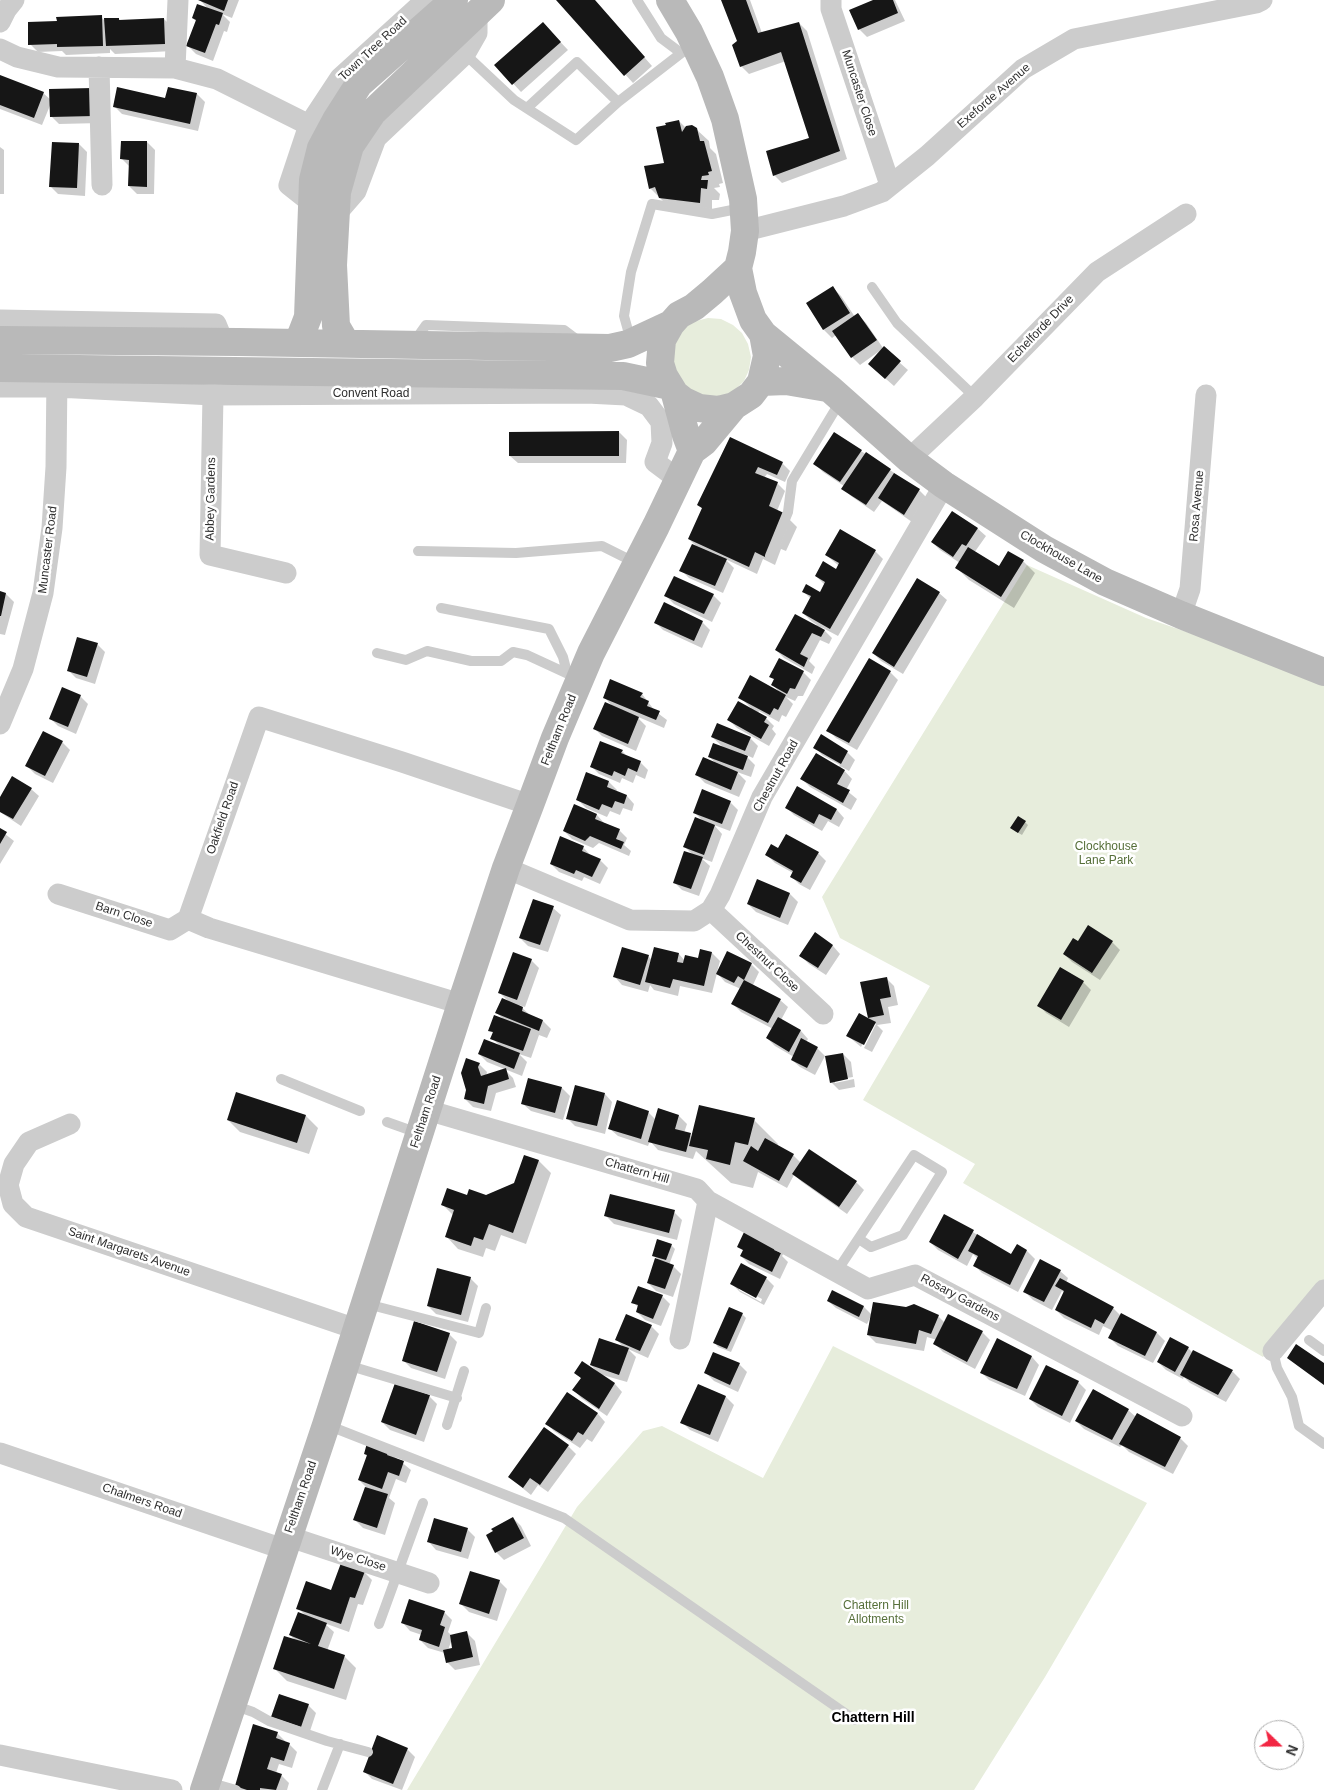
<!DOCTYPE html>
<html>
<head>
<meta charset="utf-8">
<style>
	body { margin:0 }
	#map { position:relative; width:1324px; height:1790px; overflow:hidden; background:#fff; font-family:Helvetica,sans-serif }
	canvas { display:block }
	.north { position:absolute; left:1254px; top:1720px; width:50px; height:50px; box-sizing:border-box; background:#fff; border:1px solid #acacac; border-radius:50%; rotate:112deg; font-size:14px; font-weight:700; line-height:20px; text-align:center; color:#2f2f2f }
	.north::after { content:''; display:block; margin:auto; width:18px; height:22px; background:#f22643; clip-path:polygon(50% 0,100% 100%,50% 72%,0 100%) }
</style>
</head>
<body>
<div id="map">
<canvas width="1324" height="1790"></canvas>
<div class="north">N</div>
</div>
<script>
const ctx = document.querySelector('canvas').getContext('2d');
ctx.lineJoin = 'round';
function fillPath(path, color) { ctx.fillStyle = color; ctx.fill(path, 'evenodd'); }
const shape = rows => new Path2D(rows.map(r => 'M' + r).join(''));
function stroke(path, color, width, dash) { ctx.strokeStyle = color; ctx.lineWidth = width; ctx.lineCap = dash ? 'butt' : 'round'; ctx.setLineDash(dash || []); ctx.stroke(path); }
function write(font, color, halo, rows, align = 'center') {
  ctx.font = font + ' Helvetica,sans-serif'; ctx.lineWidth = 5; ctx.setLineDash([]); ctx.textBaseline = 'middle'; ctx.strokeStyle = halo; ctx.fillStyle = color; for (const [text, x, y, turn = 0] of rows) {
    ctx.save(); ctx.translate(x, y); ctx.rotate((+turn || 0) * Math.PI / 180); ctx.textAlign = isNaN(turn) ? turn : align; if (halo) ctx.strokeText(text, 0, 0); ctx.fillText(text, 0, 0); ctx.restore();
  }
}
fillPath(shape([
	[708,318,721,319,733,325,742,333,748,344,751,357,749,370,744,381,734,391,722,397,695,395,675,377,671,351,685,327,696,321],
	[1027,565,1146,618,1260,657,1324,683,1324,1283,1263,1357,963,1183,975,1164,863,1100,930,986,840,938,822,897],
	[833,1346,1147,1503,1045,1677,974,1790,407,1790,577,1507,643,1431,662,1426,763,1478]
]), '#e7eddc');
fillPath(shape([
	[200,0,239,0,232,18,222,14,230,22,227,32,224,31,213,61,196,54,188,46,197,22,193,18,209,10],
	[558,0,594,0,652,66,633,83],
	[722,0,750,0,762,33,799,23,807,31,847,159,782,183,774,175,810,138,786,61,749,74,741,66,738,41],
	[876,0,895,0,905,21,867,37,859,29],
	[101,17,104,20,119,19,121,21,164,19,172,27,173,51,115,54,110,49,110,53,66,55,62,51,38,52,30,44,58,23],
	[550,31,568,50,521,92,496,65],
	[0,76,43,93,51,100,50,91,101,123,59,124,51,116,51,103,42,125,0,109],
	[197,94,205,102,198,131,122,114,114,106],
	[679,121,686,128,696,129,709,141,710,148,716,154,723,183,719,184,720,187,714,188,720,194,719,200,712,200,712,214,672,210,650,188,666,164],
	[147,142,155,150,154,194,137,194,129,186,130,167,122,159],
	[79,144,87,152,85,196,58,194,50,186],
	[0,147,4,150,4,194,0,194],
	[833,288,841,296,855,317,858,315,866,323,883,348,908,370,894,386,878,372,881,350,860,365,852,357,836,335,832,338,824,330,808,304],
	[619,432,627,440,626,463,518,463,510,456],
	[835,434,890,470,919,490,927,498,912,522,882,501,874,512,851,496,843,488,844,486,823,472,815,464],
	[730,439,782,463,790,471,785,482,767,474,764,478,777,483,785,491,777,511,785,515,797,527,786,551,781,549,775,565,763,559,757,574,725,559,734,568,723,593,689,578,681,570,697,547,689,539,703,509,698,505],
	[952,512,978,529,986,536,974,553,999,568,1023,561,1035,573,1014,608,969,580,957,568,960,563,940,550,932,542],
	[875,551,883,559,838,636,821,627,832,638,829,644,820,640,809,661,815,667,812,674,784,658,776,650,817,625,811,621,803,613,811,599,804,592,821,593,825,585,816,576,837,570,839,566,826,555],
	[0,592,6,594,14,602,5,635,0,634],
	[939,593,947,600,903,674,881,661,873,653],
	[713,595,721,603,712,622,674,604,666,596],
	[655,622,702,622,710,630,702,648,663,630],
	[97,644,105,652,95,684,76,678,68,670],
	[803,672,811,680,803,696,798,696,795,701,786,697,793,704,786,717,782,715,779,722,759,711,758,713,766,718,774,726,772,729,776,734,769,746,737,728,729,720,751,708,740,697,779,692,773,685,775,680,771,677],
	[890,672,898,680,857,750,836,738,828,730],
	[642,694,655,711,667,720,664,728,636,716,646,726,636,751,602,736,595,729,614,708,604,697],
	[80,696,88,704,76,734,58,726,50,718],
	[712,737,750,738,758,746,753,758,744,754,755,765,751,777,737,772,746,781,739,797,705,783,697,775,716,764,710,757,724,748],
	[62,742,70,750,53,783,35,774,27,766],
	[815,747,847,752,855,760,849,771,840,766,852,779,846,790,857,799,851,810,810,787,802,779,838,768,840,765,822,755],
	[622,751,629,758,640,762,648,770,645,779,636,775,633,783,622,778,620,783,599,774,591,766],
	[609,782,617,790,616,792,627,796,634,804,632,811,623,808,620,815,610,811,607,817,586,808,578,800],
	[31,789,39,796,21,826,0,812,0,799],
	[703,791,730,802,738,810,730,831,714,825,722,834,712,862,701,858,710,866,699,896,682,890,674,882,694,856,685,847,704,822,695,813],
	[574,806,597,815,604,823,619,830,627,838,624,845,631,851,629,856,599,843,593,848,572,839,564,831],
	[786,807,837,810,844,818,839,827,828,821,822,831,794,815],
	[1025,822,1028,825,1022,835,1015,831],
	[0,830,14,841,0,864],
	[583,847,591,856,600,860,608,868,600,884,584,877,582,881,559,872,551,864],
	[779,850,818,853,826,861,810,890,799,884,791,876,793,873,775,863,767,855],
	[758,881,790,894,798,902,788,925,756,912,748,904],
	[553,908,561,915,548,952,528,946,520,938],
	[815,934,833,946,840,954,826,975,809,964,801,956],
	[1112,942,1120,950,1100,980,1072,962,1064,954,1078,943],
	[655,949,679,954,685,961,699,959,712,953,720,961,717,972,718,973,751,964,759,972,753,985,780,1000,788,1007,781,1020,801,1031,808,1039,806,1042,817,1048,825,1056,815,1075,800,1067,792,1060,794,1057,775,1046,767,1038,773,1029,741,1012,733,1004,741,989,725,982,717,973,712,993,680,986,678,996,654,990,650,985,648,992,622,985,615,977,648,956,652,960],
	[531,960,539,968,525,1007,519,1005,531,1016,543,1021,551,1029,547,1038,539,1035,531,1058,519,1054,527,1062,522,1076,487,1062,479,1054,500,1046,492,1038,494,1034,490,1030,503,1019,496,1012,509,1002,500,993],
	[886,978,894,986,898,1005,888,1007,891,1023,877,1025,883,1031,872,1052,864,1048,876,1024,873,1024,861,1047,848,1036,869,1021,862,983],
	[1083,982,1091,990,1069,1027,1046,1013,1039,1005],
	[843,1054,851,1062,853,1077,835,1080,835,1083,854,1079,855,1087,839,1090,831,1082],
	[479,1064,487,1072,486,1076,505,1070,513,1078,516,1087,496,1093,491,1111,473,1107,465,1099],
	[562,1088,570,1096,563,1120,531,1111,523,1104],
	[605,1094,612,1102,605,1134,575,1126,567,1118],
	[659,1110,679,1116,687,1124,684,1133,693,1137,754,1120,778,1144,777,1146,793,1155,801,1163,856,1182,864,1190,847,1214,802,1182,794,1175,787,1188,758,1172,753,1188,731,1183,696,1151,693,1159,658,1150,650,1141,648,1146,618,1136,610,1129,648,1112,656,1120],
	[306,1116,318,1128,309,1154,240,1132,228,1120],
	[525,1156,539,1161,551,1173,526,1244,501,1235,495,1251,486,1248,483,1257,458,1249,446,1236,453,1215,443,1205,468,1197,486,1196,515,1184],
	[674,1212,682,1220,677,1240,614,1224,606,1216],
	[945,1215,1012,1256,1017,1246,1027,1251,1035,1259,1018,1292,982,1273,974,1265,978,1259,973,1254,967,1266,938,1250,930,1242],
	[746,1231,784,1253,782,1256,788,1262,780,1279,749,1264,741,1256,744,1251,739,1247],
	[671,1245,675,1249,669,1265,673,1266,681,1274,673,1297,656,1291,648,1283,660,1261,653,1255],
	[1060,1271,1068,1278,1066,1283,1113,1308,1121,1316,1157,1333,1165,1341,1153,1363,1118,1346,1110,1338,1113,1331,1103,1326,1099,1335,1064,1318,1056,1310,1065,1294,1062,1291,1052,1310,1033,1300,1025,1292],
	[470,1278,478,1286,468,1322,436,1314,428,1306],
	[766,1278,774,1286,764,1305,740,1292,732,1284],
	[739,1287,762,1299,761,1302,739,1290],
	[662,1296,670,1304,661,1326,645,1320,637,1312,639,1308,633,1302],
	[828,1301,864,1307,872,1315,938,1316,945,1323,982,1332,990,1340,975,1369,943,1352,935,1344,937,1340,927,1337,924,1351,876,1343,868,1335,871,1316,867,1324,836,1308],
	[742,1314,746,1318,731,1352,718,1347,715,1343],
	[651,1326,659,1334,648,1358,628,1349,636,1357,627,1382,599,1374,615,1384,622,1392,607,1416,581,1398,574,1390,582,1379,576,1373,597,1372,591,1365,625,1349,617,1340],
	[449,1334,457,1342,445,1379,411,1368,403,1360],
	[1188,1348,1193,1353,1233,1372,1240,1379,1226,1402,1190,1383,1184,1377,1183,1379,1166,1370,1158,1362],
	[1032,1357,1039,1365,1025,1396,989,1380,981,1372],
	[739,1364,747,1372,738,1392,714,1381,706,1373],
	[1047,1367,1078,1382,1086,1390,1070,1423,1038,1407,1030,1399],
	[698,1385,726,1397,734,1405,718,1442,690,1430,682,1422],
	[567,1394,598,1414,605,1422,592,1442,587,1439,580,1448,554,1431,547,1424],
	[429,1396,437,1404,424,1442,390,1430,382,1422],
	[1128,1410,1136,1417,1180,1438,1188,1446,1173,1474,1129,1452,1122,1445,1120,1447,1084,1429,1076,1421],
	[568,1446,576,1454,548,1492,538,1485,531,1495,509,1477],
	[388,1451,411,1470,406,1483,396,1479,389,1498,395,1503,385,1535,363,1528,355,1520,366,1487,359,1480,368,1457,365,1454],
	[513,1518,521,1526,531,1546,504,1560,496,1552,487,1535],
	[467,1529,475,1537,468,1559,436,1550,429,1542],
	[364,1572,372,1580,363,1605,358,1604,349,1632,324,1623,334,1632,327,1651,344,1656,356,1668,346,1700,287,1681,275,1669,296,1641,290,1635,307,1617,298,1608,332,1592],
	[499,1581,507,1589,497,1621,469,1612,461,1604],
	[444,1612,452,1620,448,1632,452,1636,467,1633,475,1641,480,1665,455,1670,447,1662,445,1653,428,1648,420,1640,422,1635,410,1631,403,1623],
	[452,1639,454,1649,448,1650],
	[308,1705,316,1713,309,1734,280,1725],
	[277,1733,285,1741,285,1743,289,1744,297,1752,292,1768,279,1764,276,1773,281,1775,289,1783,287,1790,240,1790,236,1786],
	[407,1749,415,1757,402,1790,372,1779,364,1771]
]), '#0003');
fillPath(shape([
	[198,0,228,0,224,11],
	[556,0,595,0,645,57,624,76],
	[721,0,746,0,758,33,799,22,840,151,773,176,766,151,809,138,781,52,740,67,732,45,737,41],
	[873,0,893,0,898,13,858,30,849,10],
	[197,4,223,13,219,25,216,24,205,53,186,46,196,20,192,18],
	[102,15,103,46,57,47,57,44,28,45,28,22,57,21,56,17],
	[104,18,119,18,119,20,164,18,165,44,106,46],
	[543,22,561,42,512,85,494,65],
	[0,75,44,92,34,118,0,105],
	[117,87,165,98,168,87,197,93,190,124,113,107],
	[93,88,94,116,50,117,49,89],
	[679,120,682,132,686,126,692,125,697,128,700,141,704,141,712,171,708,172,709,175,702,176,701,180,708,180,707,189,701,188,700,203,659,198,655,187,649,189,644,166,664,163,656,127,666,125,665,123],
	[121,141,147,141,147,187,128,186,129,160,120,159],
	[52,142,79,143,77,188,49,187],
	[833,286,850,313,823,330,806,303],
	[858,313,877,340,851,358,832,331],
	[884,346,901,361,885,379,868,364],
	[619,431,619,456,509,456,509,432],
	[834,432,862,450,840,482,813,464],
	[730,437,783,462,777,475,758,467,755,473,778,482,769,506,786,514,767,558,755,552,749,567,688,539,702,508,697,505],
	[866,452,891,469,866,505,841,489],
	[894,473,920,489,904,515,878,498],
	[952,511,978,528,966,546,962,544,953,557,931,542],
	[840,529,876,550,830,629,802,613,811,596,802,592,806,584,820,592,825,582,815,576,823,561,836,569,839,563,825,555],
	[692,544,727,559,715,586,679,571],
	[968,547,999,566,1008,551,1024,560,1001,597,955,568],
	[674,576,714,594,704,614,664,596],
	[917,578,940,592,894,667,872,653],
	[0,591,6,593,1,616,0,616],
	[664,602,703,621,694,641,654,623],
	[795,614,825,630,821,637,812,633,800,654,808,658,804,667,775,650],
	[77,637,98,643,87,677,67,671],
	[779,658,804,671,795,689,790,688,787,694,771,685,774,679,769,677],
	[869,658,891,671,849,743,826,731],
	[750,675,786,695,778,710,774,708,770,715,738,698],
	[610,679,643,693,640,697,649,701,647,706,660,711,656,720,603,698],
	[62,687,81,695,68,727,49,719],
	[738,701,767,717,764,722,769,725,761,739,727,720],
	[605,702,639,717,628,744,593,729],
	[717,723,751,737,745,751,711,737],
	[43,731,63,741,45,776,25,766],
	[821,734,848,751,841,764,813,748],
	[600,741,623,750,621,753,641,761,637,772,628,768,625,776,614,771,612,776,590,767],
	[713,743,748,756,743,770,708,757],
	[816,753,845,770,837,784,850,790,843,803,800,779],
	[703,757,738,772,731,790,695,775],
	[586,772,609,781,607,787,627,795,624,804,615,801,612,808,602,804,599,810,576,800],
	[12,776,32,788,13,819,0,812,0,797],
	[797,786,837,809,831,820,819,814,814,824,785,808],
	[702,789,731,801,722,824,693,813],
	[574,804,597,814,595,819,620,829,616,839,624,842,621,849,590,836,585,841,563,831],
	[1018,816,1026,821,1018,833,1010,828],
	[695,817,715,825,704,855,683,847],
	[0,828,7,832,0,844],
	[786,834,819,852,801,883,790,877,793,871,765,855,771,844,778,848],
	[560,836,584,846,582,851,601,859,592,877,576,870,574,874,550,864],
	[684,851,703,857,691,889,673,883],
	[757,879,790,893,780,918,747,904],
	[533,899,554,906,540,945,519,938],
	[1088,925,1113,941,1092,973,1063,954,1073,938,1078,941],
	[815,932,833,945,818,968,799,956],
	[622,947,649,955,640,985,613,977],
	[654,947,679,953,677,962,683,963,685,955,698,958,700,949,712,952,704,986,673,979,670,988,645,982],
	[727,951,752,963,744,980,738,976,734,983,716,974],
	[513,952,532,959,517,1000,498,993],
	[1060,967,1084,981,1061,1020,1037,1006],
	[887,977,891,997,880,999,884,1015,868,1018,876,1022,864,1045,846,1036,859,1013,868,1018,860,982],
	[744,980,781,999,768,1023,731,1004],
	[502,998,523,1007,522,1011,543,1020,539,1031,495,1013],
	[494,1015,531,1029,523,1051,490,1039,493,1032,488,1031],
	[778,1017,801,1030,789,1052,766,1038],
	[801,1038,818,1047,807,1068,791,1060],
	[484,1039,520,1053,514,1069,478,1054],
	[843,1053,848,1079,830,1083,825,1056],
	[466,1058,480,1063,478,1067,481,1076,506,1068,509,1079,488,1086,484,1104,464,1099,466,1090,461,1073],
	[528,1078,562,1087,555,1113,521,1104],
	[575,1085,605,1093,597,1126,566,1119],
	[236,1092,306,1115,297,1143,227,1120],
	[617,1100,649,1111,641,1139,608,1129],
	[699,1105,755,1118,748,1145,735,1142,730,1165,706,1159,708,1150,689,1146],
	[658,1108,679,1115,675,1129,691,1133,686,1152,648,1142],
	[765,1138,794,1154,779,1181,743,1161,751,1146,758,1151],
	[809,1149,857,1181,839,1207,792,1174],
	[524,1155,539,1160,513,1233,489,1224,483,1240,474,1237,471,1246,445,1237,454,1210,441,1205,447,1188,467,1195,469,1189,486,1195,514,1183],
	[610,1194,675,1210,669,1233,604,1216],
	[944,1214,974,1230,958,1259,929,1242],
	[745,1230,777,1244,774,1250,781,1253,772,1272,740,1256,743,1250,737,1247],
	[977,1234,1011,1254,1017,1244,1027,1250,1010,1285,973,1266,978,1256,968,1251],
	[657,1239,672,1244,666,1260,652,1256],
	[655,1258,674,1265,665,1289,647,1283],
	[1040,1259,1061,1270,1044,1302,1023,1292],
	[741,1263,767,1277,756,1298,730,1284],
	[437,1268,471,1277,461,1315,427,1306],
	[1060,1278,1114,1307,1104,1324,1095,1319,1091,1328,1055,1310,1064,1291,1055,1286],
	[638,1286,663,1295,653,1319,636,1312,638,1305,631,1303],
	[832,1290,864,1306,859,1317,827,1301],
	[873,1302,906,1307,914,1304,939,1315,931,1334,919,1330,916,1344,867,1335],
	[729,1307,743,1313,727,1349,713,1343],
	[1121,1313,1157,1332,1145,1356,1108,1338],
	[626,1314,652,1325,640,1351,615,1340],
	[948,1314,983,1331,967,1362,933,1344],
	[414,1321,450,1333,437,1372,402,1361],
	[1170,1337,1189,1347,1175,1372,1157,1362],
	[599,1338,629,1348,619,1375,590,1365],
	[997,1338,1032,1356,1017,1389,980,1373],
	[1296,1344,1324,1363,1324,1385,1287,1358],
	[1193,1350,1233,1370,1218,1395,1180,1375],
	[713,1352,740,1363,730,1385,704,1373],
	[582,1361,615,1383,599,1409,572,1390,581,1378,574,1373],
	[1046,1365,1079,1381,1062,1416,1029,1399],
	[395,1383,430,1395,416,1435,381,1422],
	[698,1384,726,1396,710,1435,680,1423],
	[1093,1389,1129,1409,1112,1440,1075,1421],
	[567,1392,598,1413,583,1435,578,1432,572,1441,545,1424],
	[1137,1413,1181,1437,1165,1467,1119,1444],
	[544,1427,569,1445,540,1485,530,1478,523,1488,508,1477],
	[367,1443,389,1450,387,1455,404,1461,399,1476,388,1472,382,1489,358,1480,367,1455,364,1454],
	[365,1487,388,1494,377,1528,353,1520],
	[513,1517,524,1538,495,1553,486,1535,493,1531,491,1529],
	[434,1518,468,1528,461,1552,427,1542],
	[341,1563,365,1571,355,1598,350,1597,341,1624,296,1609,306,1581,331,1590],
	[470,1571,500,1580,489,1614,459,1604],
	[409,1599,445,1611,440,1625,445,1627,439,1647,419,1640,422,1630,401,1623],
	[298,1612,327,1623,318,1646,345,1655,334,1689,273,1669,284,1636,311,1644,289,1635],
	[467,1631,473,1657,446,1663,443,1650,452,1648,450,1635],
	[279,1694,309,1704,301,1727,271,1717],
	[253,1724,278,1732,276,1738,290,1743,284,1761,271,1757,267,1769,282,1774,276,1790,260,1788,260,1790,247,1790,235,1786],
	[377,1735,408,1748,393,1784,363,1772]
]), '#161616');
stroke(shape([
	[637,0,661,38,681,53],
	[465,54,514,100,576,140,618,102,693,44],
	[527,108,577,62,618,102],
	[872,287,897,323,975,397],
	[631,341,624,316,631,272,652,204,712,214,742,208],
	[414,342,426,325,564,330,580,342],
	[418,551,516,553,602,546,636,563],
	[770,556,788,512,792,481,841,400],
	[441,608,549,629,563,657,567,673],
	[377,653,406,660,427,651,471,661,501,661,513,652,527,655,579,679],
	[281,1079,360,1111],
	[387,1122,418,1133],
	[837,1271,914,1155,942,1172,903,1235,871,1247,859,1239],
	[367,1304,479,1333,486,1308],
	[1309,1340,1324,1351],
	[1273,1351,1277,1368,1292,1397,1299,1426,1324,1444],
	[347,1365,457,1398],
	[327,1425,564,1518,855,1720],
	[447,1425,464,1371],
	[379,1624,423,1503],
	[233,1705,253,1712,269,1721,327,1741,368,1752],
	[208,1782,236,1790],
	[322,1790,340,1744]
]), '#ccc', 10);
stroke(shape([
	[831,0,831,9,890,185],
	[0,22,6,10,14,0],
	[0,49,17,57,58,67,175,68,217,79,309,125],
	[99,67,102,185],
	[175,68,178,0],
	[313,204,289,185,309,125,340,78,426,0],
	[336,214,356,191,376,138,465,54,477,33,477,13],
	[745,231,844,206,882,192,927,156,1023,69,1074,39,1256,3,1262,0],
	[0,320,216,324,223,341],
	[0,387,57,387,213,395,587,393,626,395,649,406,661,422,662,443,655,462,679,480],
	[213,395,210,555,286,573],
	[909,459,975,397,1097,272,1186,214],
	[1181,615,1190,589,1206,395],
	[0,724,23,669,43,593,52,528,56,467,57,374],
	[506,868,630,920,694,921,711,910,720,895,762,797,944,485],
	[58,894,170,930,188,919],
	[711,910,823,1014],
	[461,1004,209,928,188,919,259,717,402,762,530,805],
	[427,1110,697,1189,708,1201,680,1339],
	[70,1124,29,1142,14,1164,8,1185,13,1204,26,1217,356,1329],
	[708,1201,868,1289,915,1275,1182,1416],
	[1273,1351,1324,1290],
	[0,1453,283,1549],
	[287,1536,429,1583],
	[0,1755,172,1790]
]), '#ccc', 21);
stroke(shape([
	[670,0,689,32,710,77,725,119,743,199,745,231,742,252,738,268,743,293,753,320,763,334,767,356,761,382,751,395,734,406,718,410,699,408,684,401,675,394,664,376,660,363,662,340,671,324,679,315,694,307,712,292,738,268],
	[763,334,829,388,909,459,944,485,1044,549,1105,582,1181,615,1324,672],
	[0,340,238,342,610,348,628,344,671,324],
	[298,343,308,317,313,180,321,148,336,120,359,84,454,0],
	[346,343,336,326,333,265,337,192,350,146,373,112,491,0],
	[0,368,623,376,670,386],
	[761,382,786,381,827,388],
	[675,394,686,435,692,451],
	[204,1790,326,1425,461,1004,506,868,530,805,555,738,591,653,656,526,692,451,704,442,734,406]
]), '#b9b9b9', 28);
write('12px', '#2f2f2f', '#fff', [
	["Town Tree Road",373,49,-43],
	["Muncaster Close",859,93,72],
	["Exeforde Avenue",994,96,-41],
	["Echelforde Drive",1041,329,-46],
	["Convent Road",371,394],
	["Abbey Gardens",211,499,-89],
	["Rosa Avenue",1197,506,-85],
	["Muncaster Road",48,550,-83],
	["Clockhouse Lane",1061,557,30],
	["Feltham Road",559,730,-68],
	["Chestnut Road",776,776,-61],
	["Oakfield Road",223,818,-71],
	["Barn Close",124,915,18],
	["Chestnut Close",767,962,43],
	["Feltham Road",426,1112,-72],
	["Chattern Hill",637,1171,16],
	["Saint Margarets Avenue",129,1252,19],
	["Rosary Gardens",960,1298,28],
	["Feltham Road",301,1497,-71],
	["Chalmers Road",142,1501,19],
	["Wye Close",358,1559,18]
]);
write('12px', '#566f39', '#fff', [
	["Clockhouse",1106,847],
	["Lane Park",1106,861],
	["Chattern Hill",876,1606],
	["Allotments",876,1620]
]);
write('bold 14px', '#000', '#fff', [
	["Chattern Hill",873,1718]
]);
</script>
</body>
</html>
